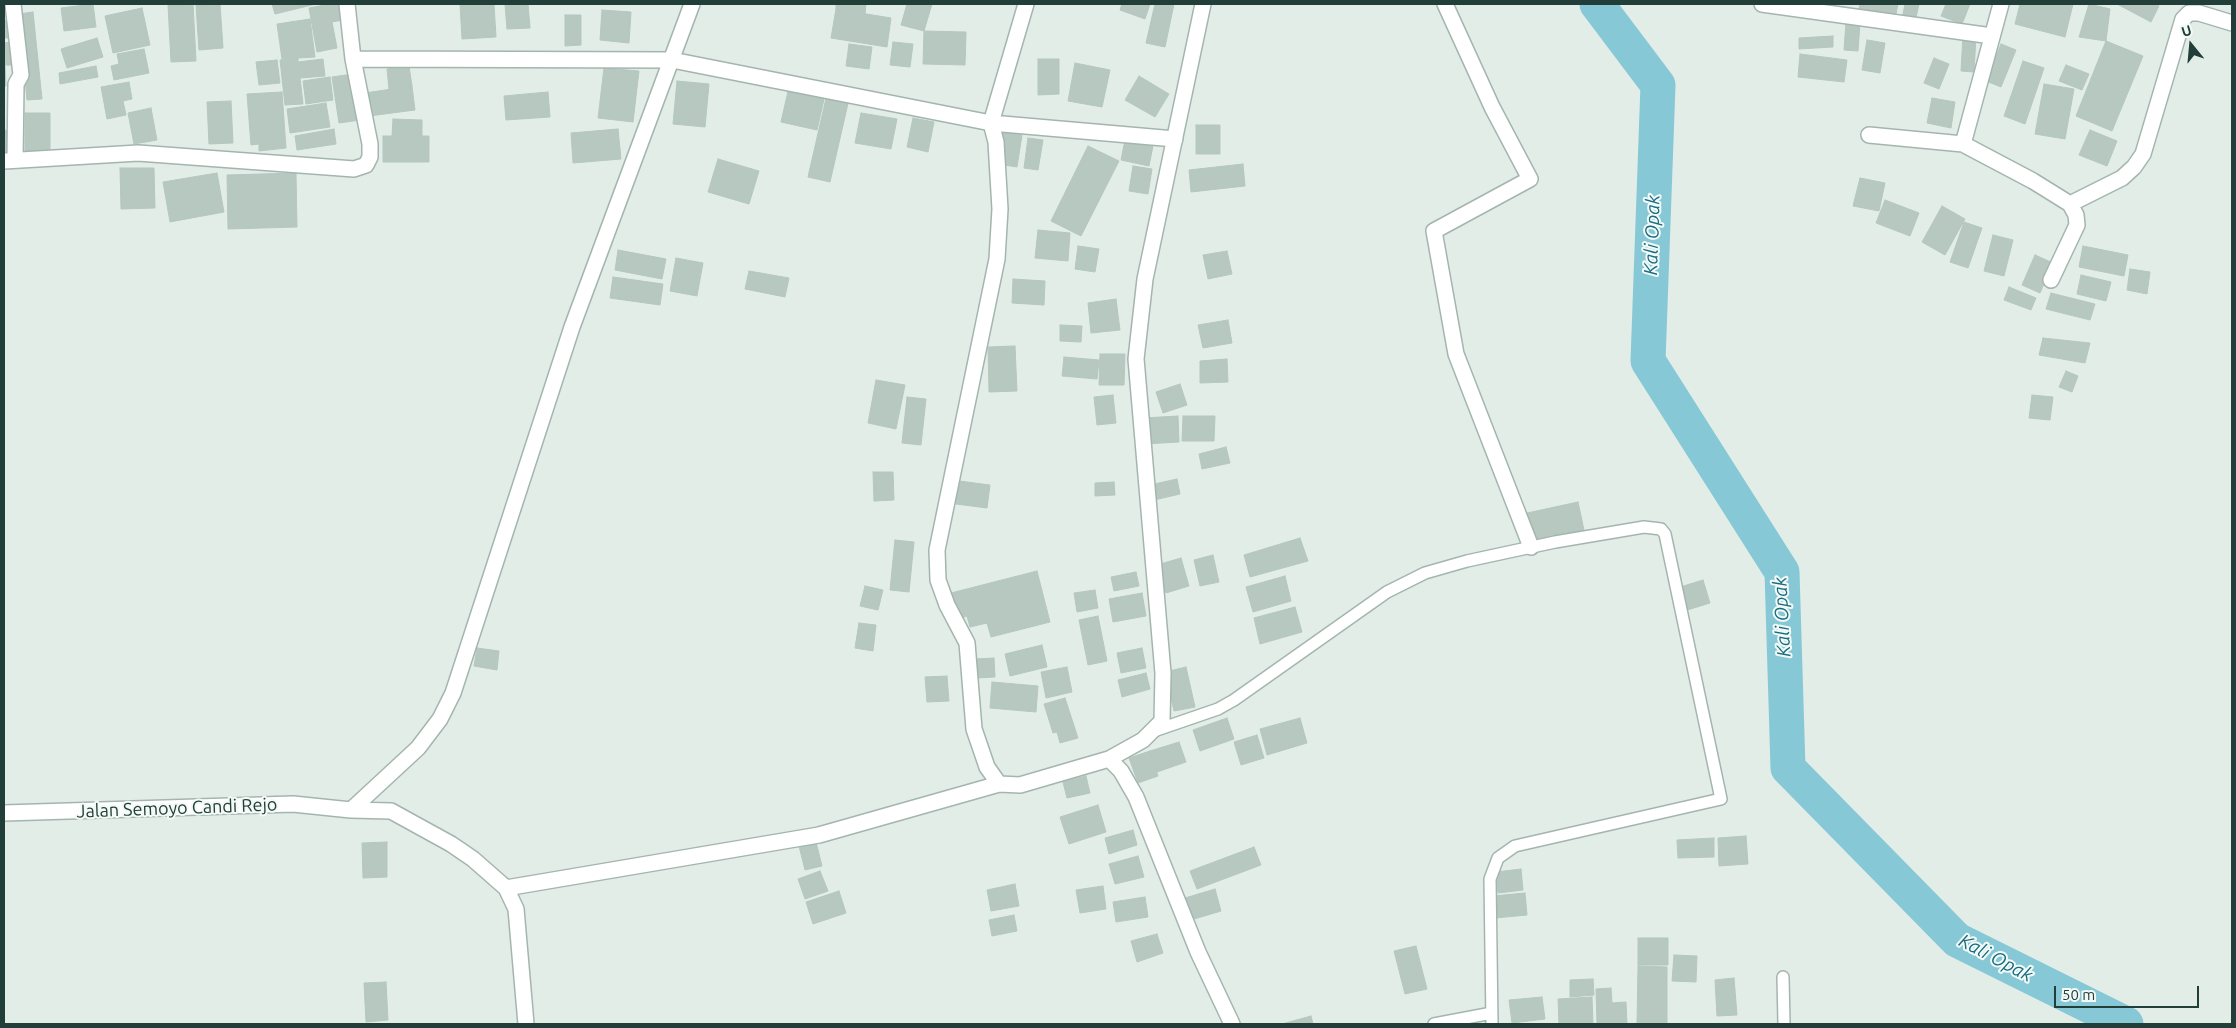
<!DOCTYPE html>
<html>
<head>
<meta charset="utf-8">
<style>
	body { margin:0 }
	#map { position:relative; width:2236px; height:1028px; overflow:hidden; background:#e2ede8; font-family:Ubuntu,sans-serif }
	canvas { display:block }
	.frame { position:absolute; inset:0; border:5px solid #213f38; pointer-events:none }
	.north { position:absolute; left:2166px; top:20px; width:50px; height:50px; -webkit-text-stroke:4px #f3f9f6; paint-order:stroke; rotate:343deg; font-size:14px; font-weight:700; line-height:20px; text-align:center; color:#213f38 }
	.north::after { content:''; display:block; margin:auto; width:18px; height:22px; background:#213f38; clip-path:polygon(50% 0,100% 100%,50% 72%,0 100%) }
	.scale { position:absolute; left:2054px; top:986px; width:145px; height:22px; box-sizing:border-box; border:2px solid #213f38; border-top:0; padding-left:6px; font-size:15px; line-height:18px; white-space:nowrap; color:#213f38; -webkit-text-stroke:4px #f3f9f6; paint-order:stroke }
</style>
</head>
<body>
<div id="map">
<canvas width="2236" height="1028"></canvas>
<div class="frame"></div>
<div class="north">U</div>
<div class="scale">50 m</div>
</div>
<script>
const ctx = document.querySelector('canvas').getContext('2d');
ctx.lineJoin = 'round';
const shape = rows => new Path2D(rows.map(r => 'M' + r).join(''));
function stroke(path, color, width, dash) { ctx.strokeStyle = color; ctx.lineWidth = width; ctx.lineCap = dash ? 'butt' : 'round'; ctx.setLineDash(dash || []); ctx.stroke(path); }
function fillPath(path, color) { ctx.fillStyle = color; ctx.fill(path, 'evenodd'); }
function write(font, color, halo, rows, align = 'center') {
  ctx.font = font + ' Ubuntu,sans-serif'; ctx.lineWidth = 4; ctx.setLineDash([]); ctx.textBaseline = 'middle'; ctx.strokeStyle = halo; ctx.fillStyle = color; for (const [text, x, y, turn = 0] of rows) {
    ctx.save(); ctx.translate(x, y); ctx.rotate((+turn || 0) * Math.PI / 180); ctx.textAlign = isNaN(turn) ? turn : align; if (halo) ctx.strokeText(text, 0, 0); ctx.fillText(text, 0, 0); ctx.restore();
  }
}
stroke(shape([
	[1597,4,1658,85,1648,361,1782,572,1788,768,1957,940,2126,1024]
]), '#86c8d6', 35);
const building = shape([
	[93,4,96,27,64,31,61,8,93,4],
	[193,4,196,61,171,62,168,5,193,4],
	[220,4,223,48,199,50,196,5,220,4],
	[272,4,316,4,275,14,272,4],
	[330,4,340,4,343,20,332,22,337,48,317,52,309,8,330,4],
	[460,4,494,4,496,37,462,39,460,4],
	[505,4,528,4,530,28,507,29,505,4],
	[836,4,866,4,865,14,836,9,836,4],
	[907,4,932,4,924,31,901,25,907,4],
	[1122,4,1150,4,1145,19,1120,10,1122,4],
	[1155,4,1174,4,1165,47,1146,43,1155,4],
	[1860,4,1898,4,1896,14,1859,9,1860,4],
	[1905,4,1919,4,1915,22,1902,19,1905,4],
	[1946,4,1970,4,1962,24,1941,16,1946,4],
	[2020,4,2073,4,2065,37,2015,24,2020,4],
	[2089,4,2110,9,2106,41,2079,37,2089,4],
	[2117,4,2154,4,2159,6,2151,22,2117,4],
	[142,8,150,45,113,53,105,16,142,8],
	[836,9,891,18,887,47,831,38,836,9],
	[602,10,631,12,629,43,600,40,602,10],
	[33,12,42,99,27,100,19,14,33,12],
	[565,15,581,15,581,45,565,46,565,15],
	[310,19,315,57,282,59,277,24,310,19],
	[9,20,11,38,4,38,4,21,9,20],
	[1846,22,1860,23,1858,51,1844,50,1846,22],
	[924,31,966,32,965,65,923,64,924,31],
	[1963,35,1976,36,1974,72,1961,71,1963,35],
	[1833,36,1833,47,1799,49,1799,38,1833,36],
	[97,38,103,57,67,68,61,49,97,38],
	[1867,40,1885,43,1880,73,1862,70,1867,40],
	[2106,41,2143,56,2112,131,2076,116,2106,41],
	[12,42,14,65,5,65,6,86,4,86,4,43,12,42],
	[893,42,913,44,910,67,890,65,893,42],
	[849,44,872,47,869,69,846,66,849,44],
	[2001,44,2016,50,2001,87,1986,81,2001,44],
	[144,49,149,73,114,80,111,66,119,64,117,54,144,49],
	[1800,54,1847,60,1844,82,1798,77,1800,54],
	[298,58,298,62,323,59,325,76,300,78,303,104,285,105,280,60,298,58],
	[1934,58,1949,64,1939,89,1924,83,1934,58],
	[1038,59,1059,59,1059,94,1038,95,1038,59],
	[277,60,280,83,259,85,256,62,277,60],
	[2023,61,2044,68,2025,124,2004,116,2023,61],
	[1075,63,1110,70,1102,107,1068,101,1075,63],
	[2066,65,2089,74,2082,90,2059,81,2066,65],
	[96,66,98,77,60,84,59,73,96,66],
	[409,66,412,86,389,89,387,69,409,66],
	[604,68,639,71,633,122,598,118,604,68],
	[353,74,360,120,339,123,332,77,353,74],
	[1139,76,1169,94,1155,117,1125,100,1139,76],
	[330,77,333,100,306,104,303,81,330,77],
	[677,81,709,84,705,127,673,124,677,81],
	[129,82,132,99,123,101,126,115,107,119,101,87,129,82],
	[2044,84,2074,89,2065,139,2035,134,2044,84],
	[412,86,415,110,369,116,365,93,412,86],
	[789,87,825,95,817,130,781,122,789,87],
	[282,92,286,148,259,151,259,144,251,145,247,94,282,92],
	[548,92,550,117,506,120,504,96,548,92],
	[827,94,849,99,830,182,808,177,827,94],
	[1932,98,1955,102,1951,128,1927,123,1932,98],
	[231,101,233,143,209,144,207,102,231,101],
	[326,103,330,127,290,133,287,109,326,103],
	[151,108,157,140,134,144,128,113,151,108],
	[25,113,50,113,50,151,25,151,25,113],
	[861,113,897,119,891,149,855,143,861,113],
	[913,118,934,122,928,152,907,147,913,118],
	[393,119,422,120,422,136,392,136,393,119],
	[1196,125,1220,125,1220,154,1196,154,1196,125],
	[334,129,336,144,297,150,295,136,334,129],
	[618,129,621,159,573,163,571,133,618,129],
	[4,130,6,130,9,153,4,154,4,130],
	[2090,130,2117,141,2107,166,2079,155,2090,130],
	[1003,132,1022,135,1017,167,998,164,1003,132],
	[1126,135,1154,141,1149,166,1121,160,1126,135],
	[383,136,429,136,429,162,383,162,383,136],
	[1028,138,1043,140,1038,170,1024,168,1028,138],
	[1088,146,1119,161,1081,236,1051,221,1088,146],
	[718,159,759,171,749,204,708,192,718,159],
	[1243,164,1245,186,1191,192,1189,170,1243,164],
	[1133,166,1152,169,1148,194,1129,191,1133,166],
	[120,168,154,168,155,208,121,209,120,168],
	[217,173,224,212,170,222,163,182,217,173],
	[296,173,297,227,228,229,227,175,296,173],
	[1860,178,1885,183,1879,211,1853,206,1860,178],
	[1885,200,1919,213,1910,236,1876,223,1885,200],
	[1942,206,1965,219,1945,255,1922,242,1942,206],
	[1964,222,1982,228,1968,268,1950,262,1964,222],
	[1038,230,1070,233,1068,261,1035,258,1038,230],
	[1993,235,2013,240,2004,276,1984,271,1993,235],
	[1078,246,1099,249,1095,272,1075,269,1078,246],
	[2083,246,2128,255,2124,276,2079,267,2083,246],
	[618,250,666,259,662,279,615,270,618,250],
	[1227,251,1232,274,1208,279,1203,255,1227,251],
	[2035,255,2053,263,2040,293,2022,285,2035,255],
	[676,258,703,263,697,296,670,291,676,258],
	[2130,269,2150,272,2147,294,2127,290,2130,269],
	[749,271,789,278,785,297,745,289,749,271],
	[2081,275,2111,282,2106,301,2077,294,2081,275],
	[613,277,663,284,660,305,610,298,613,277],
	[1013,279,1045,281,1044,305,1012,303,1013,279],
	[2009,287,2036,298,2031,310,2004,300,2009,287],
	[2051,293,2095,304,2090,320,2046,309,2051,293],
	[1116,299,1120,330,1091,333,1088,303,1116,299],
	[1228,320,1232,343,1203,348,1198,325,1228,320],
	[1060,325,1082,326,1081,342,1060,341,1060,325],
	[2043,338,2090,343,2085,363,2039,355,2043,338],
	[1015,346,1017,391,989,392,988,347,1015,346],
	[1100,354,1125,354,1124,385,1099,385,1100,354],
	[1064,357,1099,360,1097,379,1062,376,1064,357],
	[1227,359,1228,382,1200,383,1200,361,1227,359],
	[2066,371,2078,376,2072,392,2059,387,2066,371],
	[876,380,905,385,896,429,868,423,876,380],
	[1180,384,1187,405,1163,413,1156,392,1180,384],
	[1113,395,1116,423,1097,425,1094,397,1113,395],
	[2032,395,2053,397,2050,420,2029,418,2032,395],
	[907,397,926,399,921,445,902,443,907,397],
	[1178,416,1179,442,1144,444,1143,418,1178,416],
	[1183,416,1215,416,1214,441,1182,441,1183,416],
	[1226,447,1230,463,1202,469,1199,454,1226,447],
	[873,472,893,472,894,500,874,501,873,472],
	[1177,479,1180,494,1154,500,1150,485,1177,479],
	[959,481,990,485,987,508,956,504,959,481],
	[1114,482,1115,495,1095,496,1095,483,1114,482],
	[1578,502,1584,530,1533,541,1527,513,1578,502],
	[1300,538,1308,561,1250,577,1244,555,1300,538],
	[895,540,914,542,909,592,890,590,895,540],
	[1213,555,1219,582,1200,586,1194,560,1213,555],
	[1181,558,1189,586,1166,593,1157,565,1181,558],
	[1037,571,1050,622,991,637,987,623,970,627,967,616,958,619,951,593,1037,571],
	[1136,572,1139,586,1114,591,1111,577,1136,572],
	[1285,576,1291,601,1253,612,1246,587,1285,576],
	[1703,580,1710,603,1684,611,1677,588,1703,580],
	[865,586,883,590,878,610,860,606,865,586],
	[1095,590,1098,608,1077,612,1074,593,1095,590],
	[1142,593,1146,616,1113,622,1109,599,1142,593],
	[1295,607,1302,632,1260,644,1254,618,1295,607],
	[1098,616,1107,661,1088,665,1079,620,1098,616],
	[859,623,876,625,873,651,855,648,859,623],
	[1042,645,1047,667,1010,676,1005,654,1042,645],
	[477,648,499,651,497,670,474,666,477,648],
	[1142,648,1146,668,1121,673,1117,653,1142,648],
	[994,658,995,677,977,678,975,659,994,658],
	[1067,667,1072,692,1046,698,1041,672,1067,667],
	[1186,667,1195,707,1174,711,1165,672,1186,667],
	[1146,673,1150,689,1122,697,1118,680,1146,673],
	[947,676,949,701,927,702,925,677,947,676],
	[992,682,1038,686,1036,712,990,708,992,682],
	[1065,698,1078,738,1060,743,1057,732,1053,733,1044,704,1065,698],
	[1227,718,1234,739,1200,751,1193,730,1227,718],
	[1300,718,1307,743,1267,755,1260,729,1300,718],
	[1257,735,1264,758,1241,765,1234,742,1257,735],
	[1179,742,1186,762,1157,772,1150,751,1179,742],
	[1150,751,1158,776,1138,783,1129,758,1150,751],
	[1086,776,1090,793,1067,798,1063,782,1086,776],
	[1098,805,1106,832,1069,844,1060,817,1098,805],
	[1133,830,1137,845,1109,854,1105,838,1133,830],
	[1746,836,1748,864,1719,866,1718,838,1746,836],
	[815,838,822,866,805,870,798,842,815,838],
	[1714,838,1714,857,1678,858,1677,840,1714,838],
	[387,842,387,877,363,878,362,843,387,842],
	[1254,847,1261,865,1197,889,1190,871,1254,847],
	[1138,856,1144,877,1115,884,1109,864,1138,856],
	[1521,869,1523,890,1498,893,1496,872,1521,869],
	[820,871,828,891,805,899,798,879,820,871],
	[1015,884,1019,906,991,911,987,890,1015,884],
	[1103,886,1106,909,1080,913,1076,890,1103,886],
	[1215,889,1221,911,1191,920,1185,898,1215,889],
	[839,891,846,913,813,924,806,902,839,891],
	[1525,893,1527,915,1495,918,1493,896,1525,893],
	[1145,897,1148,917,1116,922,1113,902,1145,897],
	[1014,915,1017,931,992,936,989,920,1014,915],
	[1157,934,1163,953,1137,962,1131,941,1157,934],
	[1638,938,1668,938,1668,965,1638,965,1638,938],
	[1416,946,1427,989,1405,994,1394,951,1416,946],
	[1674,955,1697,956,1696,982,1672,981,1674,955],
	[1638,966,1667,967,1667,1024,1637,1024,1638,966],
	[1734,978,1737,1015,1717,1016,1715,980,1734,978],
	[1593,979,1594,995,1570,997,1570,980,1593,979],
	[386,982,388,1020,366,1022,364,983,386,982],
	[1611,988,1612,1003,1626,1002,1627,1024,1597,1024,1596,989,1611,988],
	[1542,997,1545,1019,1512,1023,1509,1000,1542,997],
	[1592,997,1593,1024,1553,1024,1559,1024,1558,999,1592,997],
	[1311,1016,1313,1024,1282,1024,1311,1016]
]);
fillPath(building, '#b7c8c1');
stroke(building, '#b4c7c0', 1);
const service = shape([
	[1154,731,1218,709,1234,700,1387,592,1425,573,1467,561,1555,542,1644,527,1661,529,1665,534,1721,799,1515,846,1498,858,1490,879,1492,1024],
	[1783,977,1784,1024],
	[1434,1024,1492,1013]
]);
const pedestrian = shape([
	[1445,4,1492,107,1530,179,1434,231,1456,354,1531,547]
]);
const minor = shape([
	[13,4,21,75,16,84,15,160],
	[1026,4,991,123,996,142,1000,209,997,259,937,550,938,580,947,605,967,643,974,729,987,767,999,784,1020,785,1109,759,1121,771,1136,797,1198,952,1232,1024],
	[1762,4,1992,36],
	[353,59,672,60,991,123,1175,139],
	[1869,135,1963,144,2033,181,2070,204,2076,215,2077,225,2051,280],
	[1963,144,2001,4],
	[4,161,138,153,354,169,366,165,370,157,370,144,353,59,347,4],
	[2070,204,2122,178,2134,167,2143,154,2183,19,2189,13,2199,13,2232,23],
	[1109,759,1143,740,1162,721,1163,673,1136,359,1145,279,1203,4],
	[351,810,418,748,440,719,453,693,572,327,692,4],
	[4,813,293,804,351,810,391,811,451,844,473,859,506,888,516,909,526,1024],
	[506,888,819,835,999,784]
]);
stroke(service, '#a4b5b0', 14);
stroke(pedestrian, '#a4b5b0', 18);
stroke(minor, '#a4b5b0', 18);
stroke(service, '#fff', 11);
stroke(pedestrian, '#fff', 15);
stroke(minor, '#fff', 15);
write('18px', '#213f38', '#f3f9f6', [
	["Jalan Semoyo Candi Rejo",177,808,-2]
]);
write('italic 19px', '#166c80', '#f3f9f6', [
	["Kali Opak",1652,235,-88],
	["Kali Opak",1782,617,-93],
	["Kali Opak",1996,958,28]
]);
</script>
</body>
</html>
